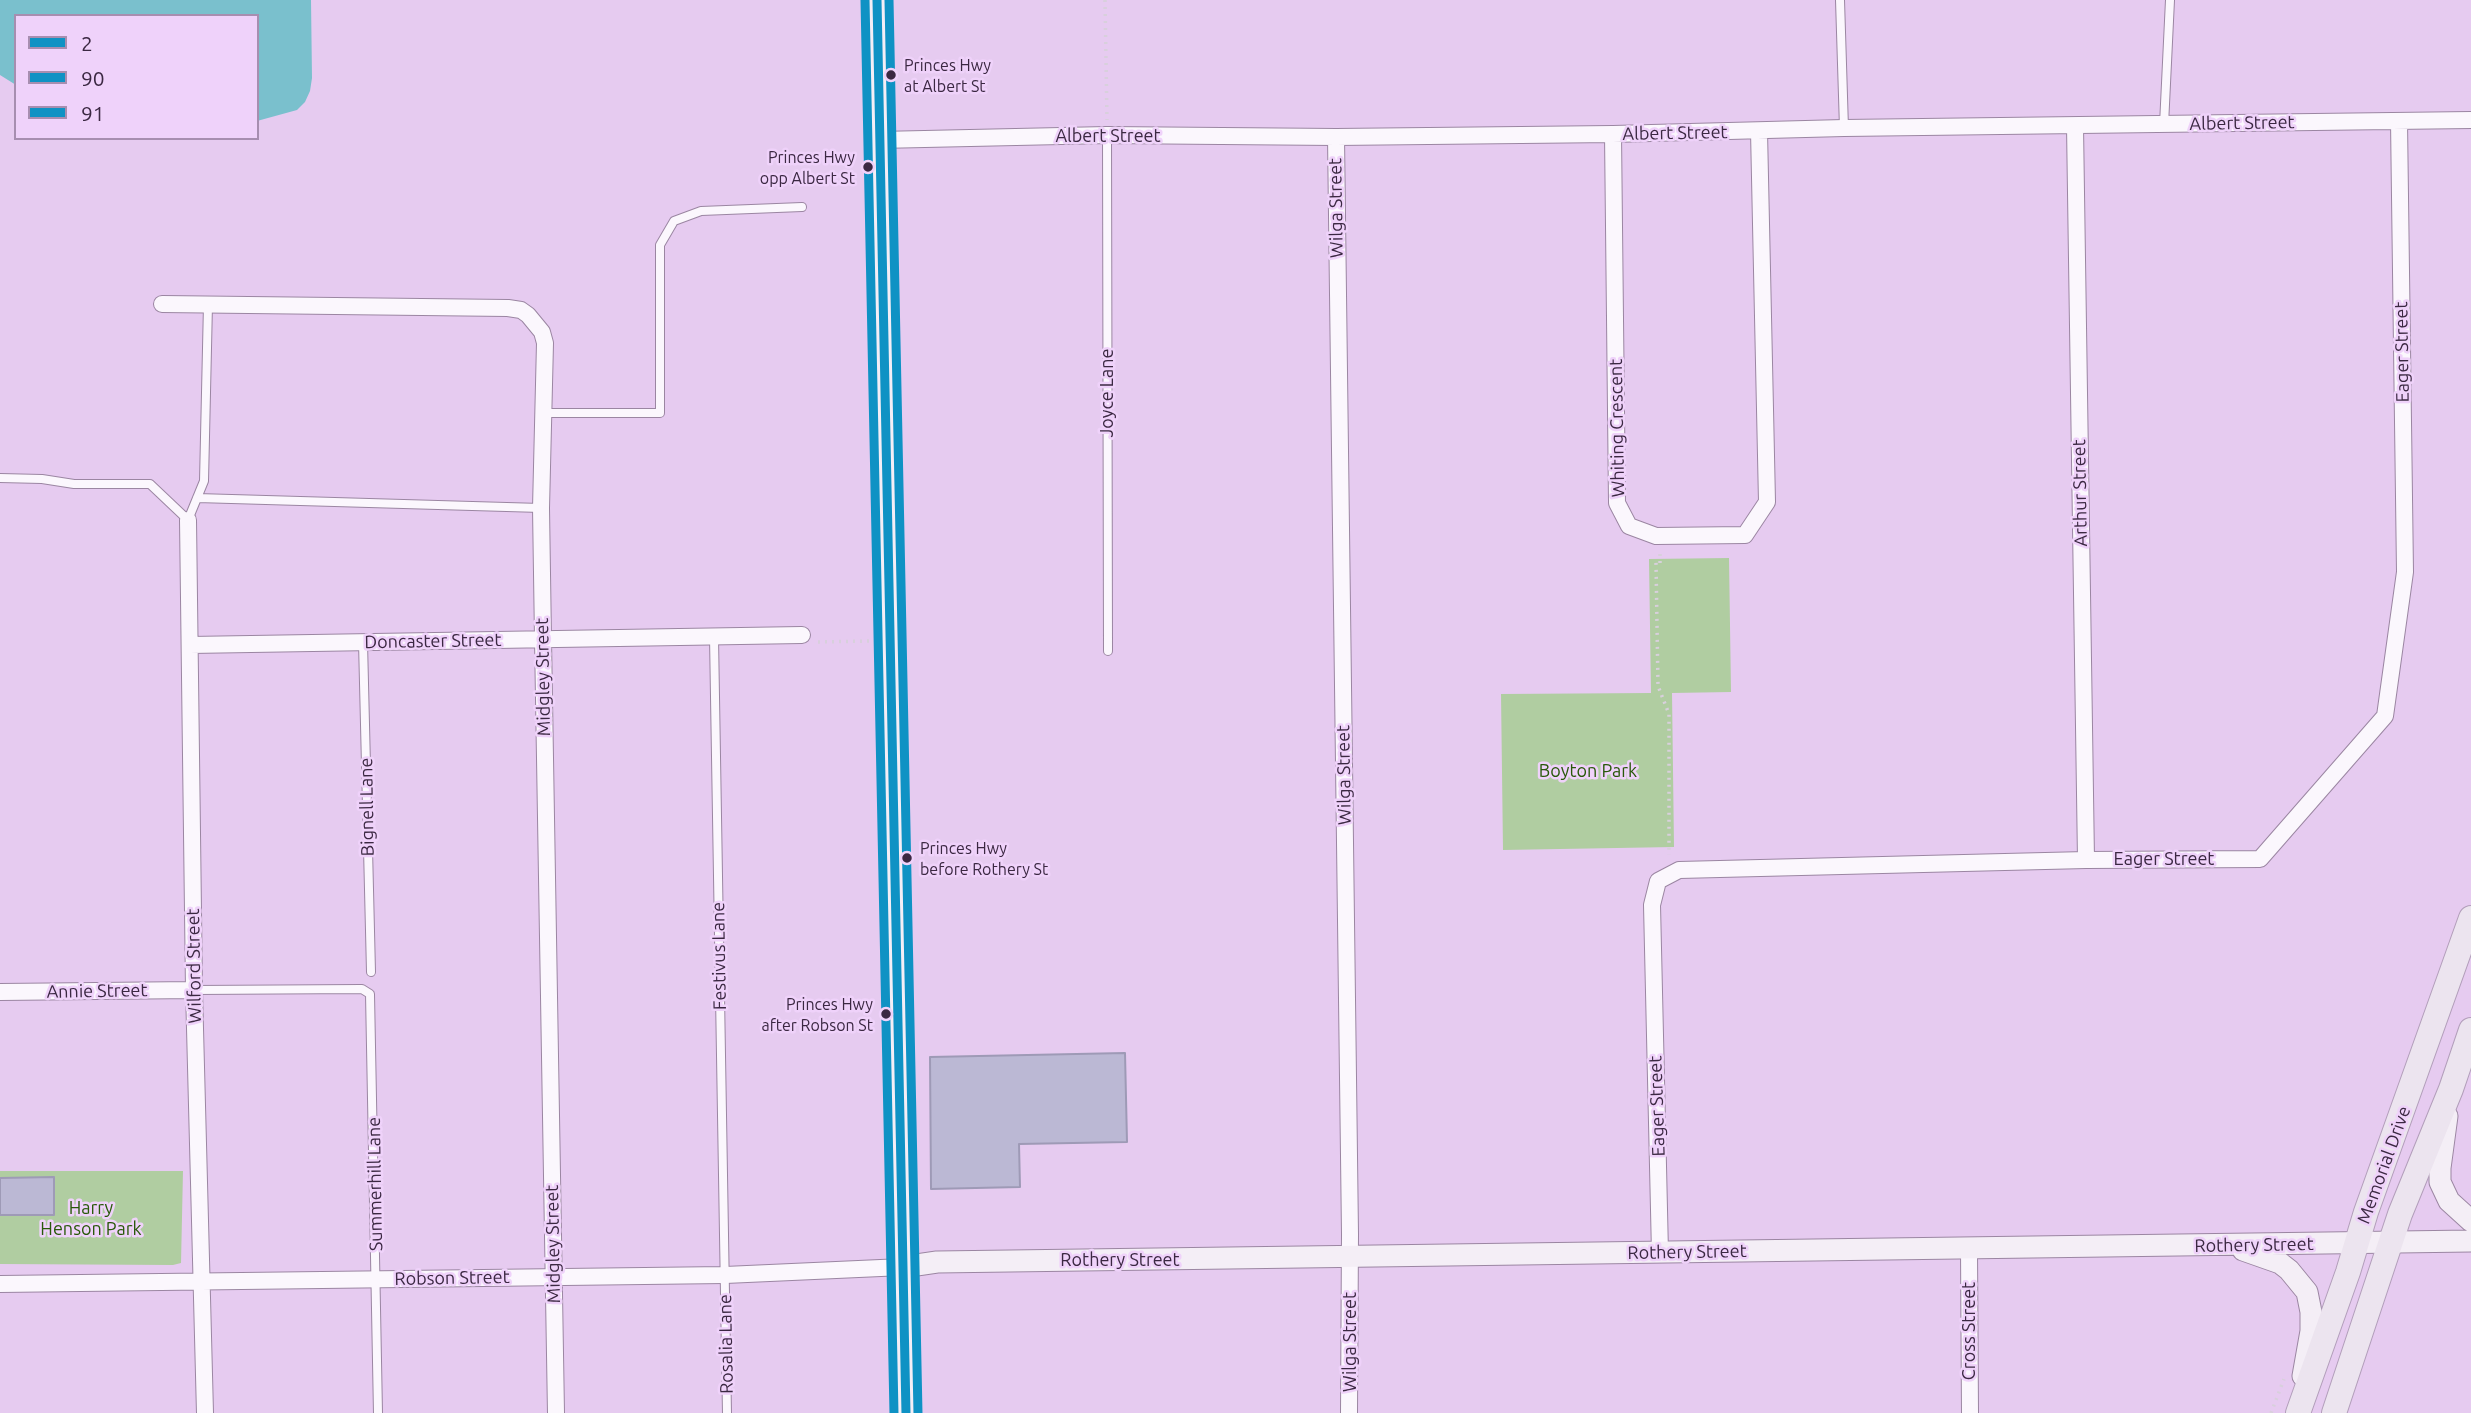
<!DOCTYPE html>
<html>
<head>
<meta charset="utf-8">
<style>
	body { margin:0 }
	#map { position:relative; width:2471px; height:1413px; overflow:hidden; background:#e6cbf0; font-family:Ubuntu,sans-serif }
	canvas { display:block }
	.legend { position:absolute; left:14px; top:14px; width:245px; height:126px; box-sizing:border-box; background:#efd2fa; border:2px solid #a78eb0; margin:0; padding:9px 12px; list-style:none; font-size:21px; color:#3b2842 }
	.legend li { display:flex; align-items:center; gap:14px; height:35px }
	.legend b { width:35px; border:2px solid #a78eb0 }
</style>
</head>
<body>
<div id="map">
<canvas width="2471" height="1413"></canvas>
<ul class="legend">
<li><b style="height:9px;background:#0f92c4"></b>2</li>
<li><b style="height:9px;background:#0f92c4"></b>90</li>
<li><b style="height:9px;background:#0f92c4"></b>91</li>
</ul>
</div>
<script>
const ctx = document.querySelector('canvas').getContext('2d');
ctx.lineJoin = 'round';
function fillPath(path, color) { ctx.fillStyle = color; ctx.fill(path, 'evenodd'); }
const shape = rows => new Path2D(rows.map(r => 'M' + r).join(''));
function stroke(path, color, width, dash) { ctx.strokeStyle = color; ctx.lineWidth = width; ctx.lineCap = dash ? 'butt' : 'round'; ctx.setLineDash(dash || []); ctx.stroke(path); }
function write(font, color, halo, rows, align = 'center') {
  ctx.font = font + ' Ubuntu,sans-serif'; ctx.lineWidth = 5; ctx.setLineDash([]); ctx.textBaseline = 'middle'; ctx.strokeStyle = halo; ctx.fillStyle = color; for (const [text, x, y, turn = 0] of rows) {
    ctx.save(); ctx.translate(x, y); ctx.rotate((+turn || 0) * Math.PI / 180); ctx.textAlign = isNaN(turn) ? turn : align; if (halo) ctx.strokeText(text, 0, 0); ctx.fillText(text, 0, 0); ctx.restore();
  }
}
fillPath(shape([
	[1729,558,1731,692,1672,693,1674,847,1503,850,1501,694,1651,693,1649,559],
	[0,1171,183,1171,181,1263,173,1265,0,1264]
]), '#b0cda1');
fillPath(shape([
	[0,0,311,0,312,78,310,91,305,102,297,110,257,121,257,16,16,16,16,85,0,75]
]), '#7ac0cd');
const building = shape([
	[1125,1053,1127,1142,1019,1144,1020,1187,931,1189,930,1057,1125,1053],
	[54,1177,54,1215,0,1215,0,1178,54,1177]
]);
fillPath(building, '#bbb8d4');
stroke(building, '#9e9ab6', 2);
const service = shape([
	[1840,0,1844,128],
	[2164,125,2170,0],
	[1107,135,1108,651],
	[543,413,660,413,660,245,674,221,701,211,802,207],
	[0,478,42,479,74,484,150,484,188,520,204,481,208,304],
	[197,498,541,508],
	[714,637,727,1413],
	[363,642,371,972],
	[194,990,362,989,370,994,378,1413]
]);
const minor = shape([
	[2075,126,2086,860],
	[1613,134,1617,503,1629,526,1656,536,1745,535,1767,502,1759,131],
	[1336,137,1350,1234,1349,1413],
	[879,140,1107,135,1336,137,1613,134,1844,128,2471,120],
	[162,304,508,308,521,310,528,315,542,332,545,343,541,508,543,639,556,1413],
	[188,520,194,990,205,1413],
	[190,645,802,635],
	[0,992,194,990],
	[1969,1249,1970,1413],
	[1660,1253,1652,905,1658,881,1679,870,2086,860,2260,859,2385,716,2405,572,2399,121],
	[0,1284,725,1275,903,1267]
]);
const secondary = shape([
	[877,0,906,1413],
	[2447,1116,2440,1168,2440,1182,2449,1201,2471,1221],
	[2243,1250,2280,1263,2289,1270,2307,1292,2311,1312,2311,1331,2303,1376],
	[903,1267,937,1262,2471,1241]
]);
const primary = shape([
	[2298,1413,2348,1272,2366,1212,2471,918],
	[2334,1413,2400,1214,2451,1089,2471,1030]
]);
stroke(service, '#9b86a2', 10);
stroke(minor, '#9b86a2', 18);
stroke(secondary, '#9b86a2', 23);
stroke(primary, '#b29eba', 26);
stroke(shape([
	[1105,0,1107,120],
	[1660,554,1660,563,1656,562,1658,686,1669,714,1669,855],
	[818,642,869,641],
	[2271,1413,2284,1379]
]), '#d8d0dc', 3.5, [2, 5]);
stroke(service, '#fbf7fd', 8);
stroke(minor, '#fbf7fd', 16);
stroke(secondary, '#f4eef6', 21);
stroke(primary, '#ece4ef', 24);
stroke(shape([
	[877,0,906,1413]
]), '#0f92c4', 9);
stroke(shape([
	[865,0,894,1413]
]), '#0f92c4', 9);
stroke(shape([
	[889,0,918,1413]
]), '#0f92c4', 9);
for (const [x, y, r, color] of [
	[891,75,6,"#3b2842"],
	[868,167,6,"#3b2842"],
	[907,858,6,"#3b2842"],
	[886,1014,6,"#3b2842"]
]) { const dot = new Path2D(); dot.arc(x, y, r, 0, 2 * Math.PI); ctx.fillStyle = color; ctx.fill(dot); stroke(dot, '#efd2fa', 2.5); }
write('16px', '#3b2842', '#efd2fa', [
	["Princes Hwy",904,66],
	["at Albert St",904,87],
	["Princes Hwy",855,158,"right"],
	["opp Albert St",855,179,"right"],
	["Princes Hwy",920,849],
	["before Rothery St",920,870],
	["Princes Hwy",873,1005,"right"],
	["after Robson St",873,1026,"right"]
], 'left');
write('18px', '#3b2842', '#efd2fa', [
	["Albert Street",2242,123,-1],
	["Albert Street",1675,133,-1],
	["Albert Street",1108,136],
	["Wilga Street",1336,208,-91],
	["Eager Street",2402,352,-91],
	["Joyce Lane",1107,393,-90],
	["Whiting Crescent",1617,428,-91],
	["Arthur Street",2080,493,-91],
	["Doncaster Street",433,641,-1],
	["Midgley Street",543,677,-91],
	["Wilga Street",1344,775,-91],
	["Bignell Lane",367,807,-91],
	["Eager Street",2164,859],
	["Festivus Lane",719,956,-91],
	["Wilford Street",194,966,-91],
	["Annie Street",97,991,-1],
	["Eager Street",1657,1106,-92],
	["Memorial Drive",2384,1165,-70],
	["Summerhill Lane",375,1184,-91],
	["Midgley Street",553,1244,-91],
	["Rothery Street",2254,1245,-1],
	["Rothery Street",1687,1252,-1],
	["Rothery Street",1120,1260],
	["Robson Street",452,1278,-1],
	["Cross Street",1969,1331,-90],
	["Wilga Street",1350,1342,-90],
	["Rosalia Lane",726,1344,-91]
]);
write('18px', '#285909', '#efd2fa', [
	["Boyton Park",1588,771],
	["Harry",91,1208],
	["Henson Park",91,1229]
]);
</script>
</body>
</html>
